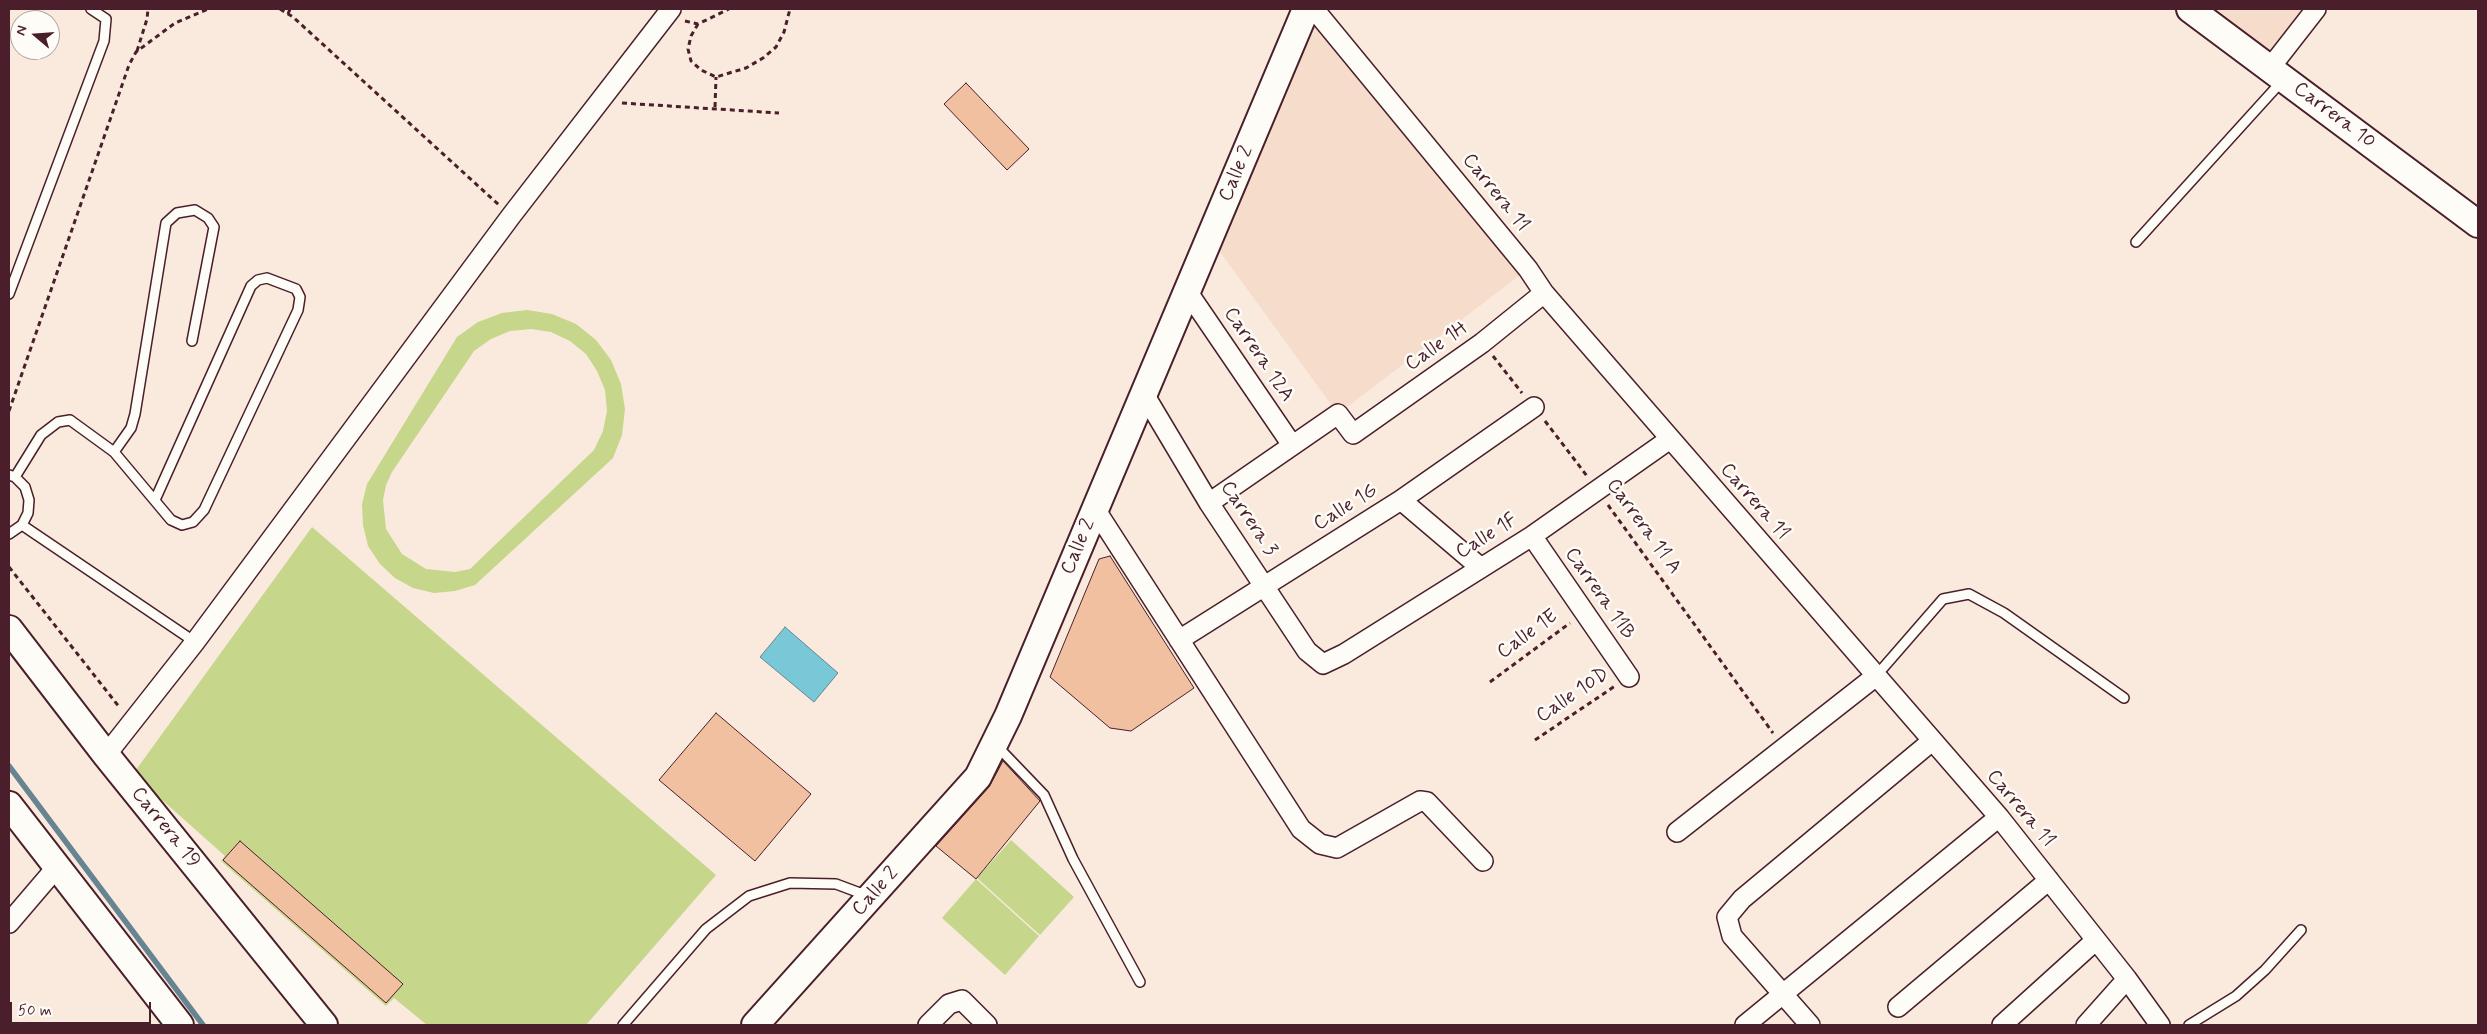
<!DOCTYPE html>
<html>
<head>
<meta charset="utf-8">
<style>
	body { margin:0 }
	#map { position:relative; width:2487px; height:1034px; overflow:hidden; background:#f9eadd; font-family:Mynerve,sans-serif }
	canvas { display:block }
	.frame { position:absolute; inset:0; border:10px solid #4a1f2b; pointer-events:none }
	.north { position:absolute; left:10px; top:10px; width:50px; height:50px; box-sizing:border-box; background:#fdfcf7; border:1px solid #b5a4a5; border-radius:50%; rotate:288deg; font-size:14px; font-weight:700; line-height:20px; text-align:center; color:#4a1f2b }
	.north::after { content:''; display:block; margin:auto; width:18px; height:22px; background:#4a1f2b; clip-path:polygon(50% 0,100% 100%,50% 72%,0 100%) }
	.scale { position:absolute; left:10px; top:1002px; width:141px; height:22px; box-sizing:border-box; border:2px solid #4a1f2b; border-top:0; padding-left:6px; font-size:15px; line-height:18px; white-space:nowrap; color:#4a1f2b; -webkit-text-stroke:4px #fdfcf7; paint-order:stroke }
</style>
</head>
<body>
<div id="map">
<canvas width="2487" height="1034"></canvas>
<div class="frame"></div>
<div class="north">N</div>
<div class="scale">50 m</div>
</div>
<script>
const ctx = document.querySelector('canvas').getContext('2d');
ctx.lineJoin = 'round';
function fillPath(path, color) { ctx.fillStyle = color; ctx.fill(path, 'evenodd'); }
const shape = rows => new Path2D(rows.map(r => 'M' + r).join(''));
function stroke(path, color, width, dash) { ctx.strokeStyle = color; ctx.lineWidth = width; ctx.lineCap = dash ? 'butt' : 'round'; ctx.setLineDash(dash || []); ctx.stroke(path); }
function write(font, color, halo, rows, align = 'center') {
  ctx.font = font + ' Mynerve,sans-serif'; ctx.lineWidth = 5; ctx.setLineDash([]); ctx.textBaseline = 'middle'; ctx.strokeStyle = halo; ctx.fillStyle = color; for (const [text, x, y, turn = 0] of rows) {
    ctx.save(); ctx.translate(x, y); ctx.rotate((+turn || 0) * Math.PI / 180); ctx.textAlign = isNaN(turn) ? turn : align; if (halo) ctx.strokeText(text, 0, 0); ctx.fillText(text, 0, 0); ctx.restore();
  }
}
fillPath(shape([
	[1306,9,1528,269,1338,414,1210,238],
	[2190,9,2316,9,2270,68]
]), '#f6ddcb');
fillPath(shape([
	[527,310,552,314,576,324,596,340,611,360,621,384,625,409,622,435,613,458,475,585,455,591,434,593,413,588,395,578,380,564,368,546,363,525,362,504,367,484,457,337,478,322,502,313],
	[531,329,551,332,570,341,586,354,597,371,605,390,607,411,603,431,594,450,470,569,455,572,426,569,402,554,386,529,383,500,386,485,392,472,474,351,491,339,510,331],
	[312,527,716,875,586,1025,427,1025,394,998,386,1006,221,861,225,856,133,774],
	[1011,840,1074,897,1040,935,977,878],
	[976,879,1039,936,1005,975,942,918]
]), '#c6d68a');
const water = shape([
	[785,627,838,673,814,702,760,657,785,627]
]);
fillPath(water, '#79c8d7');
stroke(water, '#668492', 1);
stroke(shape([
	[9,766,203,1025]
]), '#668492', 5.5);
const building = shape([
	[966,83,1029,149,1007,170,944,104,966,83],
	[1110,556,1194,688,1131,731,1110,728,1050,677,1099,559,1110,556],
	[716,713,811,794,755,861,659,780,716,713],
	[1003,761,1040,801,976,879,936,846,989,787,1003,761],
	[240,841,403,984,386,1003,223,860,240,841]
]);
fillPath(building, '#f0c0a0');
stroke(building, '#4a1f2b', 1);
const lane = shape([
	[2136,242,2282,81],
	[9,294,104,41,106,19,91,9],
	[114,452,131,428,135,414,166,223,177,213,195,210,208,218,214,227,192,341],
	[9,475,15,477,25,487,29,500,28,513,22,525,9,534],
	[15,477,41,435,58,422,70,420,114,452,171,520,182,525,193,522,204,510,298,310,300,297,296,289,267,278,258,280,251,286,155,500],
	[22,525,195,642],
	[1876,676,1943,599,1969,594,2004,613,2124,698],
	[996,745,1044,795,1073,859,1140,982],
	[623,1025,706,929,749,896,790,883,836,884,868,896],
	[2189,1025,2236,996,2265,970,2301,930]
]);
const street = shape([
	[1314,9,1528,269,1544,293,1999,817,2127,979,2160,1025],
	[2270,68,2316,9],
	[1187,291,1292,445],
	[1144,394,1209,503,1307,651,1323,664,1344,654,1532,536,1670,439],
	[1401,500,1481,568],
	[1209,503,1338,414,1353,434,1482,343,1544,293],
	[1095,509,1301,829,1320,844,1337,848,1420,801,1427,802,1483,861],
	[1532,536,1629,677],
	[1179,640,1401,500,1534,407],
	[106,755,195,642,511,216,671,9],
	[1677,832,1876,676],
	[9,923,56,868],
	[1898,1007,2049,880],
	[928,1025,949,1004,962,1000,987,1025],
	[1745,1025,1999,817],
	[1810,1025,1732,936,1727,917,1742,899,1932,741],
	[2002,1025,2096,940],
	[2086,1025,2127,979]
]);
const secondary = shape([
	[2190,9,2478,224],
	[9,629,106,755,324,1025],
	[9,805,180,1025],
	[755,1025,978,777,1008,716,1306,9]
]);
stroke(lane, '#4a1f2b', 12);
stroke(street, '#4a1f2b', 22);
stroke(secondary, '#4a1f2b', 30);
stroke(shape([
	[280,9,293,17,499,205],
	[288,14,290,9],
	[685,21,698,24,729,9],
	[698,24,691,36,688,49,691,61,701,70,716,77,746,68,763,58,776,47,784,32,790,9],
	[137,51,147,19,148,9],
	[622,103,779,113],
	[715,107,716,77],
	[1493,356,1522,393],
	[9,411,129,65,136,52,175,23,208,9],
	[1545,421,1587,476],
	[1608,505,1773,733],
	[9,567,120,708],
	[1490,682,1570,623],
	[1535,740,1615,686]
]), '#4a1f2b', 3, [5, 4]);
stroke(lane, '#fdfcf7', 9);
stroke(street, '#fdfcf7', 19);
stroke(secondary, '#fdfcf7', 26);
write('20px', '#4a1f2b', '#fdfcf7', [
	["Carrera 10",2334,116,37],
	["Calle 2",1237,174,-67],
	["Carrera 11",1495,193,51],
	["Calle 1H",1437,347,-35],
	["Carrera 12A",1258,355,56],
	["Carrera 11",1754,502,49],
	["Calle 1G",1346,508,-32],
	["Carrera 3",1248,519,56],
	["Carrera 11 A",1643,527,54],
	["Calle 1F",1487,537,-32],
	["Calle 2",1079,547,-67],
	["Carrera 11B",1599,594,55],
	["Calle 1E",1528,635,-36],
	["Calle 10D",1573,696,-34],
	["Carrera 11",2020,809,50],
	["Carrera 19",165,828,51],
	["Calle 2",876,892,-48]
]);
</script>
</body>
</html>
